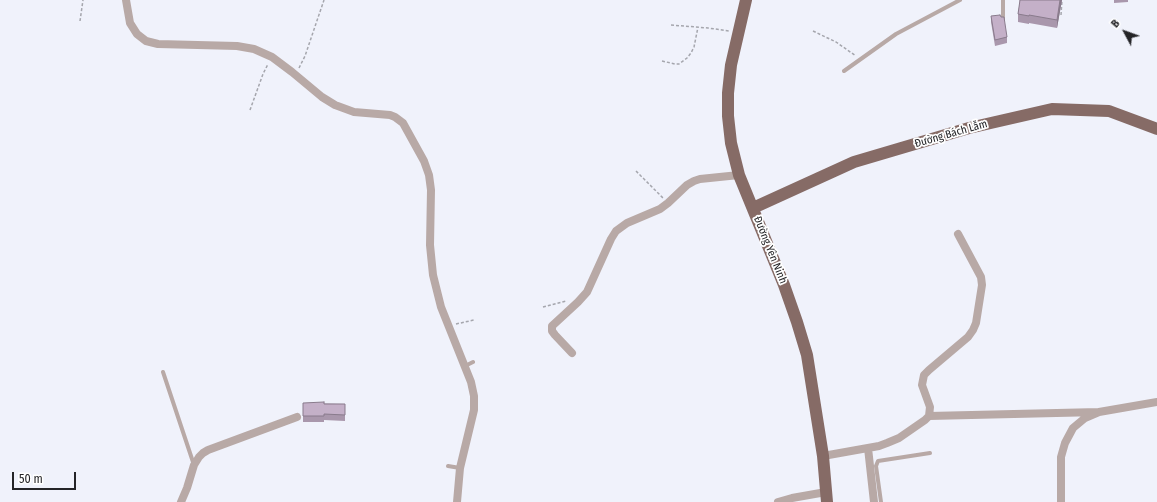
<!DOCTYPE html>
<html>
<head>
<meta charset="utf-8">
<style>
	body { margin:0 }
	#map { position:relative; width:1157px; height:502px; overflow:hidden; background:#f0f2fb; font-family:"Fira Sans Condensed",sans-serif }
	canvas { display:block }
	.north { position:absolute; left:1105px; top:12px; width:40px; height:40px; -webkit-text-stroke:3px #fff; paint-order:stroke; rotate:311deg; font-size:11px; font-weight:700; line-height:16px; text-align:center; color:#242427 }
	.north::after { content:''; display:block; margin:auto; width:14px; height:18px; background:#242427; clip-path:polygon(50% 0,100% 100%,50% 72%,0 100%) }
	.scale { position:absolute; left:12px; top:472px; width:64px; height:18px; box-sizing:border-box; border:2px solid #242427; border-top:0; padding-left:5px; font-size:12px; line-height:14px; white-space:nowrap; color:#242427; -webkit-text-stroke:3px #fff; paint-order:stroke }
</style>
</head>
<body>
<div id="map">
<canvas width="1157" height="502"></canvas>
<div class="north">B</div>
<div class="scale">50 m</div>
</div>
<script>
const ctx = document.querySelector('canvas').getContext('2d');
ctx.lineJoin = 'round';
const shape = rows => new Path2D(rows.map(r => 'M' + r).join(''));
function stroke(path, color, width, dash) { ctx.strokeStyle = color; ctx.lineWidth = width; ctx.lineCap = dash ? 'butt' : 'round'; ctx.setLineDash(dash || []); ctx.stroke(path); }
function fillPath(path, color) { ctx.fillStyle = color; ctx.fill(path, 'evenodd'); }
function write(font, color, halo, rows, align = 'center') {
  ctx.font = font + ' "Fira Sans Condensed",sans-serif'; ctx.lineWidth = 3.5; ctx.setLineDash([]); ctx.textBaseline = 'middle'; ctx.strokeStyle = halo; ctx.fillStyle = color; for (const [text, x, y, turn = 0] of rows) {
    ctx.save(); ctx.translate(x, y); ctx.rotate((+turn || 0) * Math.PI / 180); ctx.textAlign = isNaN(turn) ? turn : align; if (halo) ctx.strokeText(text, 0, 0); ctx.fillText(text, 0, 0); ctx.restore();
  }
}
stroke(shape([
	[1061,15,1062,0],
	[80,21,83,0],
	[671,25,708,28,729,31],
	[813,31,836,42,856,56],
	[662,61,675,64,679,64,687,58,691,53,694,47,698,27],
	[299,68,305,56,324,0],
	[250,110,263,74,268,64],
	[636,171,663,198],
	[543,307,566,301],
	[456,324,474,320]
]), '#a5a6ad', 1.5, [3, 2]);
stroke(shape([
	[1003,0,1003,20],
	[844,71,896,34,960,0],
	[465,366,473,362],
	[163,372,194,465],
	[448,466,460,468],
	[881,502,876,466,878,461,930,453]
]), '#b8a9a6', 4);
stroke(shape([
	[126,0,130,23,137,34,146,41,158,44,237,46,254,49,272,57,292,72,322,97,335,105,354,112,390,115,395,117,403,123,424,161,429,175,431,190,430,245,433,275,441,307,471,382,474,396,474,410,460,468,457,502],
	[572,353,555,335,552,331,552,326,578,302,587,292,611,239,616,231,627,223,660,209,668,203,687,185,694,181,700,179,739,175],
	[929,416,1099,412],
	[868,448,874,502],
	[823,456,879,446,887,443,899,438,925,420,929,416,930,407,922,385,924,375,929,370,968,337,973,330,976,323,982,285,981,277,958,234],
	[181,502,187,488,194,465,199,457,203,453,208,450,297,417],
	[778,502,792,498,826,492],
	[1061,502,1061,457,1065,443,1073,428,1085,418,1099,412,1157,402]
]), '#b8a9a6', 8);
stroke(shape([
	[746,0,731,65,728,93,728,116,731,143,739,175,784,285,797,322,807,355,823,456,827,502],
	[753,208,854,162,969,128,1052,109,1109,111,1157,129]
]), '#866b66', 12);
fillPath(shape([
	[1020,0,1062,0,1057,28,1029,23,1029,24,1018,22,1018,14],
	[1114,0,1128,0,1128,2,1114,3],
	[991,16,1007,37,1007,43,995,46,991,22],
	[303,403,345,404,345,421,324,420,324,422,303,422]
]), '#a997ac');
fillPath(shape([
	[1060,0,1062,0,1057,28,1057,20]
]), '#897b8c');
const building = shape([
	[1020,0,1060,0,1057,20,1029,15,1029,16,1018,14,1020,0],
	[1000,15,1001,17,1004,17,1007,37,995,40,991,16,1000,15],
	[324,402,324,404,345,404,345,415,324,414,324,416,303,416,303,403,324,402]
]);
fillPath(building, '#c4b0c8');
stroke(building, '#897b8c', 1);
write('11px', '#242427', '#fff', [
	["Đường Bách Lẫm",951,134,-16],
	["Đường Yên Ninh",770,250,68]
]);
</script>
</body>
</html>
